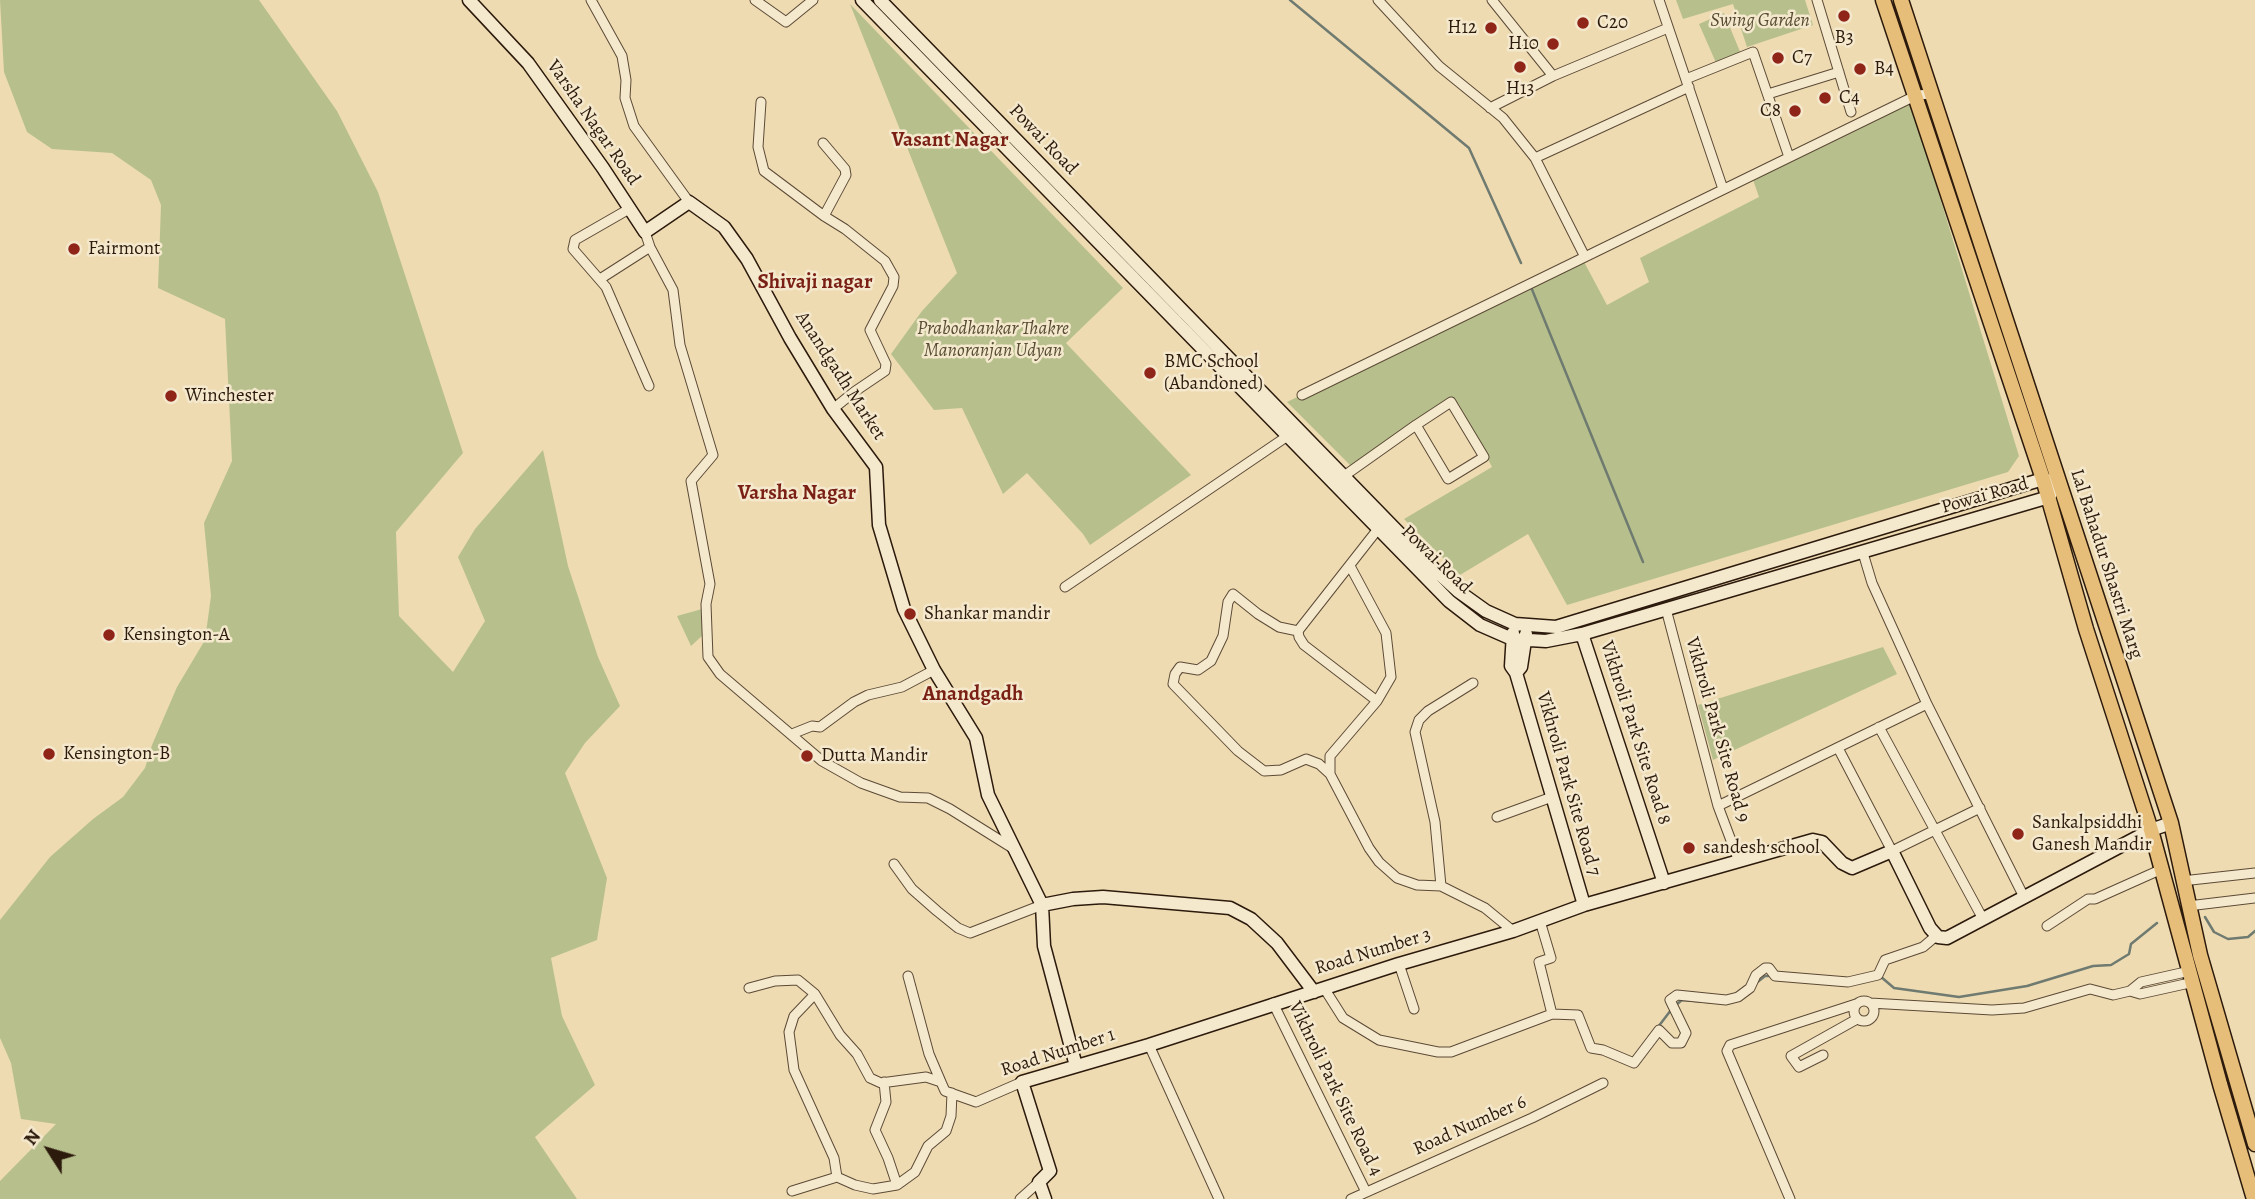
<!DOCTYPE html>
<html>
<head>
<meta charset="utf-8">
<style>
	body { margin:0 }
	#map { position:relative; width:2255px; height:1199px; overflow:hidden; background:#eedbb2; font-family:Alegreya,serif }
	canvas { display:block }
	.north { position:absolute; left:14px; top:1115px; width:70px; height:70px; -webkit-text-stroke:5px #f4e8cd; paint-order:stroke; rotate:307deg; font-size:19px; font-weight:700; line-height:28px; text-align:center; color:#2c1a0c }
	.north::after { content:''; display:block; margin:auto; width:24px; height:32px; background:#2c1a0c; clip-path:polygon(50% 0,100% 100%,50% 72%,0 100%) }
</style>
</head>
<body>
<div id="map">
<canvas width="2255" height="1199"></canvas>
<div class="north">N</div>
</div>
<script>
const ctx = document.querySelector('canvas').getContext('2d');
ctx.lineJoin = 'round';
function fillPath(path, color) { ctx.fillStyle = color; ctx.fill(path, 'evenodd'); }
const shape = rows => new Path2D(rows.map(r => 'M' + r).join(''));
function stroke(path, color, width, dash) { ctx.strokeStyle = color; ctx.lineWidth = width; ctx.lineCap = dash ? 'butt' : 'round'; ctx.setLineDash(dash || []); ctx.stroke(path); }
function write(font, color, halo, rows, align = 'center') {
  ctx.font = font + ' Alegreya,serif'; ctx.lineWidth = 5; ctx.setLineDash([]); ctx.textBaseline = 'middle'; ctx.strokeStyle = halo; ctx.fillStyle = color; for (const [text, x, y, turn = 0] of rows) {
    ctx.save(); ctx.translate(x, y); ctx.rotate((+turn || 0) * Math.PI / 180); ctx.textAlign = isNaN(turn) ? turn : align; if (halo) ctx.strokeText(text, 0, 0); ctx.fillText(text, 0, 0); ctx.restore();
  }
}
fillPath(shape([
	[0,0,259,0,337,111,378,192,463,453,396,532,399,616,453,672,485,621,458,557,475,529,543,450,568,566,598,657,620,706,585,743,565,773,607,878,597,940,551,958,562,1016,595,1085,535,1137,577,1199,0,1199,0,1181,56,1124,21,1119,11,1063,0,1038,0,920,50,857,93,819,123,797,145,768,152,745,177,687,205,640,211,596,204,523,232,461,225,319,158,288,161,205,151,180,112,153,52,149,27,132,4,72],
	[1676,0,1805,0,1813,25,1747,47,1733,4,1683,19],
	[850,4,1123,288,1066,343,1191,475,1090,545,1083,534,1027,473,1003,494,962,408,934,410,891,354,922,311,957,273],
	[1724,13,1741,54,1717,65,1699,24],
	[1911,103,2019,456,2008,472,1567,605,1528,534,1460,575,1404,519,1492,467,1458,403,1352,467,1287,402,1582,258,1607,305,1649,282,1640,258,1759,197,1752,177],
	[702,609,704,634,691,646,677,616],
	[1883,647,1897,674,1713,760,1698,705]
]), '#b7c08d');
stroke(shape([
	[1290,0,1469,148,1521,263],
	[1531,287,1643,562],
	[2205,917,2214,932,2228,939,2248,937,2255,931],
	[1880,976,1894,988,1959,997,2027,986,2093,966,2111,965,2129,954,2131,944,2157,923],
	[1755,984,1765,976,1770,976],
	[1676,1005,1682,1000,1719,1003],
	[1658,1027,1671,1010]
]), '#6f7a70', 2.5);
const street = shape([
	[591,0,622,56,626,80,625,98,634,126,689,202],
	[755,0,786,22,813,0],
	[1378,0,1439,66,1503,118,1535,158,1585,257],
	[1492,0,1553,76],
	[1659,0,1723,189],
	[1817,0,1851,112],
	[1686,79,1753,52,1789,157],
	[1768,94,1839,72],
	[761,102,758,147,764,171,824,216,845,229,885,261,894,277,893,286,870,330,886,364,885,371,854,392,833,409],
	[1490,108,1553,76,1668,28],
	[823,143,845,169,846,175,824,216],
	[1535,158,1689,87],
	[629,209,575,240,573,249,606,287,649,386],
	[645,232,650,247,673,290,680,345,713,455,691,481,710,584,706,604,708,657,720,674,822,761,861,783,900,797,928,798,950,809,1014,849],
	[600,279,650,247],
	[1302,395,1917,95,1932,94],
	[1344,476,1416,425,1451,402,1484,457,1448,479,1416,425],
	[1863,553,1872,583,1927,704,2024,897],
	[1350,566,1386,633,1391,677,1377,701,1330,756,1330,774,1369,848,1379,862,1397,878,1417,885,1441,886,1485,908,1513,931],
	[1065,587,1292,433],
	[1666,609,1718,806,1738,859],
	[1298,631,1279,627,1258,614,1233,594,1228,602,1223,636,1211,661,1198,670,1180,667,1175,674,1173,684,1238,751,1264,771,1281,770,1306,759,1319,764,1330,774],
	[1377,701,1304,645,1299,637,1298,631,1378,529],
	[1879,727,1983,919],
	[792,734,812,726,820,727,854,702,868,695,902,687,934,670],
	[1838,748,1892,851,1980,808],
	[1718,806,1927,704],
	[1497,817,1552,797],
	[894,864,912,889,937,911,958,928,970,933,1042,905],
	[2182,881,2255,873],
	[1441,886,1435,822,1415,732,1419,720,1428,711,1473,683],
	[2188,906,2255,898],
	[1540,921,1551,958,1539,962,1552,1014],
	[2047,926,2088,899,2095,899,2162,869],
	[1399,964,1414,1009],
	[908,976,929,1054,941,1082],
	[749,988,775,981,798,980,815,994,840,1035,857,1054,870,1078,881,1083,926,1077,941,1082,945,1091,976,1102,1022,1082],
	[1324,988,1343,1018,1379,1040,1438,1052,1451,1052,1552,1014,1578,1015,1591,1048,1603,1050,1634,1063,1659,1030,1672,1043,1681,1043,1686,1033,1670,1000,1677,995,1726,1000,1738,997,1750,988,1756,975,1765,968,1769,968,1775,976,1848,982,1878,975,1885,960,1923,947,1936,936],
	[2130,991,2140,994,2194,982],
	[815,994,794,1016,789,1032,794,1070,834,1158,837,1177],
	'1854 1011a10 10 0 1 1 20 0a10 10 0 1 1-20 0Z',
	[1273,1003,1366,1192],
	[1870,1003,1992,1010,2024,1008,2090,989,2113,995,2130,991,2141,982,2190,971],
	[1149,1045,1219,1199],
	[1823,1055,1799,1067,1791,1056,1857,1019],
	[884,1082,886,1102,875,1130,888,1158,897,1185],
	[792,1191,837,1177,855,1185,873,1189,897,1185,915,1172,928,1146,946,1131,951,1116,952,1093],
	[1020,1199,1039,1182],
	[1351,1199,1532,1118,1603,1083],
	[1790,1199,1727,1051,1730,1045,1856,1004]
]);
const secondary = shape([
	[469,0,528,63,603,168,645,232,689,202,724,227,747,259,790,338,833,409,876,467,879,525,904,609,934,670,976,738,988,795,1042,905,1044,946,1076,1066],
	[862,0,1449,601,1480,625,1512,639,1546,641,1582,634,2049,497,2052,492],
	[880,0,1435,570,1458,591,1486,611,1515,624,1556,627,2043,479,2052,481],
	[1513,633,1511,666,1516,673,1584,905],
	[1582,634,1664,883],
	[1516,673,1521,667,1526,634],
	[1042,905,1073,899,1103,897,1230,908,1251,919,1277,943,1314,992],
	[1045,1199,1039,1182,1050,1171,1022,1082,1149,1045,1399,964,1513,931,1584,905,1813,840,1822,842,1842,863,1852,868,1892,851,1930,928,1938,937,1947,938,2151,830,2171,823]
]);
const primary = shape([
	[1883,0,2043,479,2086,629,2151,830,2220,1084,2254,1199],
	[1901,0,2171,823,2200,955,2255,1144]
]);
stroke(street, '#5c4a36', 11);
stroke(secondary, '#2c1a0c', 15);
stroke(primary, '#2c1a0c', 17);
stroke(street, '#f4e8cd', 9);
stroke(secondary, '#f4e8cd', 12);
stroke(primary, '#e7be79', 14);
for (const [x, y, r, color] of [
	[1844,16,7,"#8f2418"],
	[1583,23,7,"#8f2418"],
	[1491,28,7,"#8f2418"],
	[1553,44,7,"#8f2418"],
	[1778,58,7,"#8f2418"],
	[1520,67,7,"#8f2418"],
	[1860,69,7,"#8f2418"],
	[1825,98,7,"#8f2418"],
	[1795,111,7,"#8f2418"],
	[74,249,7,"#8f2418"],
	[1150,373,7,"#8f2418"],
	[171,396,7,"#8f2418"],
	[910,614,7,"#8f2418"],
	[109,635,7,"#8f2418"],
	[49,754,7,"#8f2418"],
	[807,756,7,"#8f2418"],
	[2018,834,7,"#8f2418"],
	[1689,848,7,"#8f2418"]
]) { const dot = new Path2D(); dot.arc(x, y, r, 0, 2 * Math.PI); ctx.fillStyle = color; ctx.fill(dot); stroke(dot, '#f4e8cd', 2.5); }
write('italic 19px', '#564c33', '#f4e8cd', [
	["Swing Garden",1760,21],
	["Prabodhankar Thakre",993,329],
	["Manoranjan Udyan",993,351]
]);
write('19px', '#2c1a0c', '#f4e8cd', [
	["C20",1597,23],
	["H12",1477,28,"right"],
	["B3",1844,38,"center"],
	["H10",1539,44,"right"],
	["C7",1792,58],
	["B4",1874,69],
	["H13",1520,89,"center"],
	["C4",1839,98],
	["C8",1781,111,"right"],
	["Fairmont",88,249],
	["BMC School",1164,362],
	["(Abandoned)",1164,384],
	["Winchester",185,396],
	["Shankar mandir",924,614],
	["Kensington-A",123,635],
	["Kensington-B",63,754],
	["Dutta Mandir",821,756],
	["Sankalpsiddhi",2032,823],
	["Ganesh Mandir",2032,845],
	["sandesh school",1703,848]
], 'left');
write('19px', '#2c1a0c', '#f4e8cd', [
	["Varsha Nagar Road",593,123,55],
	["Powai Road",1043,140,46],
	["Anandgadh Market",840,376,57],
	["Powai Road",1985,496,-16],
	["Powai Road",1436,560,44],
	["Lal Bahadur Shastri Marg",2106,564,72],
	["Vikhroli Park Site Road 9",1717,730,74],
	["Vikhroli Park Site Road 8",1635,733,72],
	["Vikhroli Park Site Road 7",1568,784,74],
	["Road Number 3",1373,952,-17],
	["Road Number 1",1058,1053,-18],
	["Vikhroli Park Site Road 4",1335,1089,64],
	["Road Number 6",1470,1126,-24]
]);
write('bold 21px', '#7a1f14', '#f4e8cd', [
	["Vasant Nagar",950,141],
	["Shivaji nagar",815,283],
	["Varsha Nagar",797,494],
	["Anandgadh",973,695]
]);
</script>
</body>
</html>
